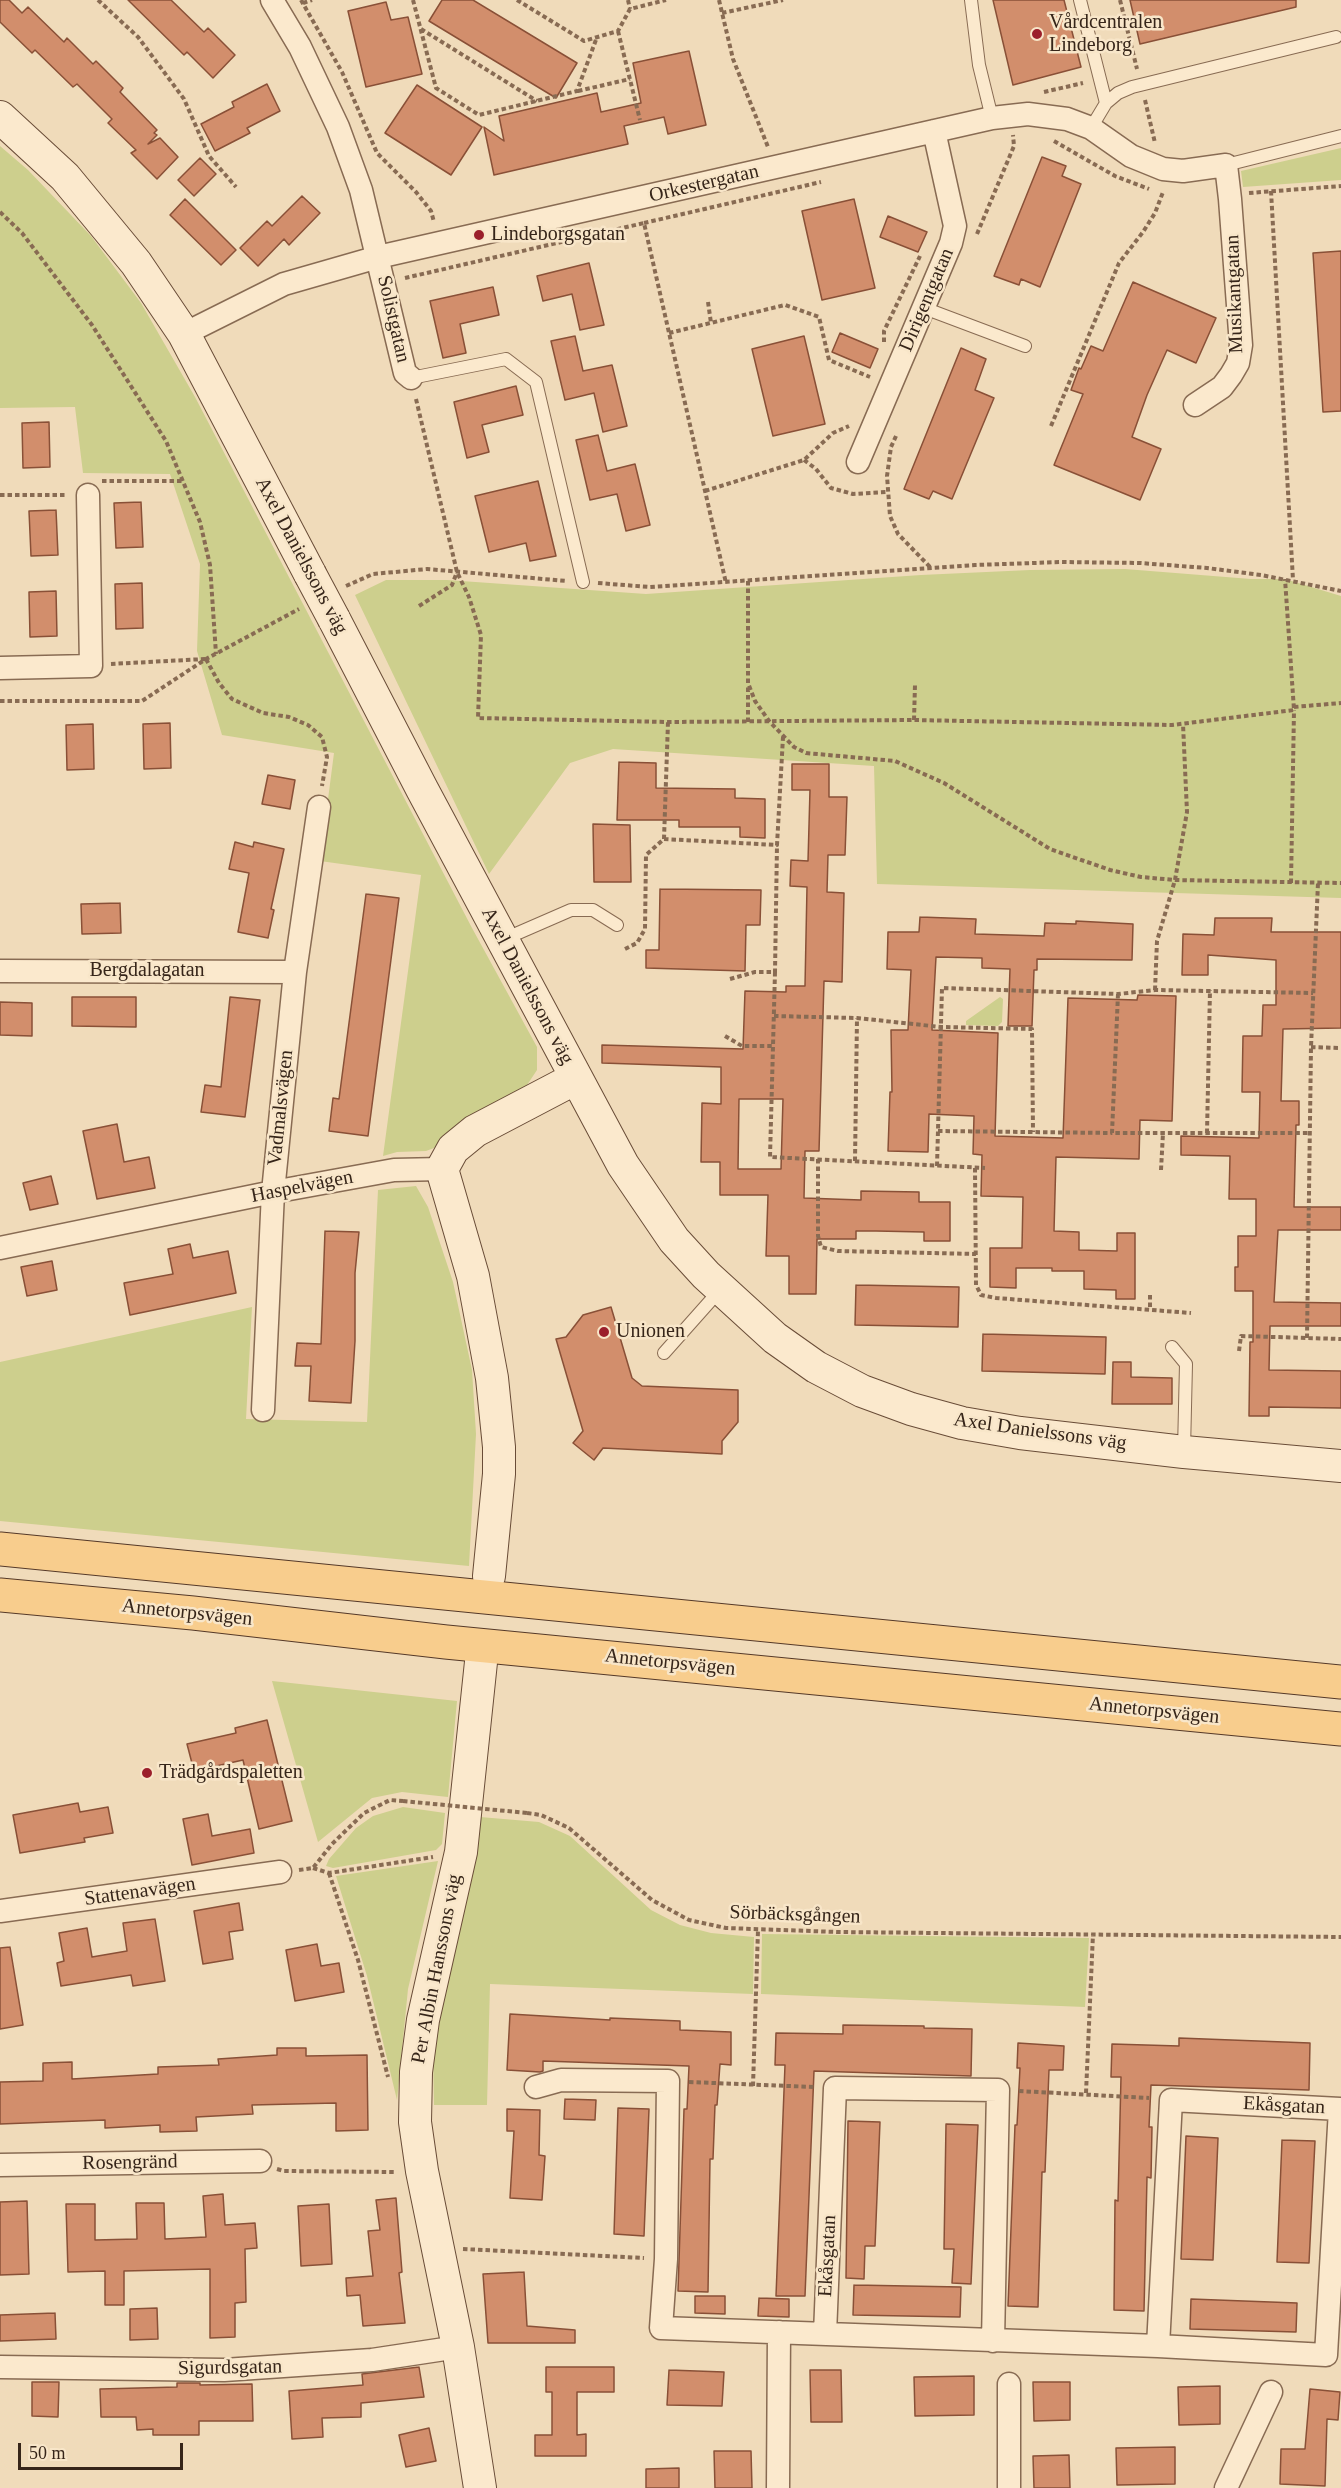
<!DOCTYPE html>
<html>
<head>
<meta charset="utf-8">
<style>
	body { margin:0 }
	#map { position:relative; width:1341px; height:2488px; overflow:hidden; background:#f0dbba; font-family:"Times New Roman",serif }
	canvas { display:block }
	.scale { position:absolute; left:18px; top:2443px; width:165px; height:27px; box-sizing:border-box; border:3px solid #362519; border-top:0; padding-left:8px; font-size:18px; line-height:21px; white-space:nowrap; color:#362519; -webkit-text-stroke:4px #f8e6c9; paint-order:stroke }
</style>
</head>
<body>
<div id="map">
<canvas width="1341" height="2488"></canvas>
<div class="scale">50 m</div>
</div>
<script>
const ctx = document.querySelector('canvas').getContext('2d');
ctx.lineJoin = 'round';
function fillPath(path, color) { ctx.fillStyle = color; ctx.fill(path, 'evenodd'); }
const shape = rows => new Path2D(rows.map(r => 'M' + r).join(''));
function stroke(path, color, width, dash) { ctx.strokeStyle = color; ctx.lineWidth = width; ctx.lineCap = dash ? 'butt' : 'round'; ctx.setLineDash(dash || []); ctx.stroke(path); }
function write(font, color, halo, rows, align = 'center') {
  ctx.font = font + ' "Times New Roman",serif'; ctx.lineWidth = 5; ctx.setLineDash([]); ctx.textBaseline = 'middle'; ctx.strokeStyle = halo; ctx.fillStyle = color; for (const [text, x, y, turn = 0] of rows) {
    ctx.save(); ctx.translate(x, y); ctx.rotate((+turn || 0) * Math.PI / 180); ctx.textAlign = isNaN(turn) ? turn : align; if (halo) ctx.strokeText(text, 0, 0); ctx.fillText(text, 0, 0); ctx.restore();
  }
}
fillPath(shape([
	[0,146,28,170,91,236,141,303,195,397,472,928,537,1047,537,1070,527,1085,516,1094,457,1124,434,1148,426,1151,397,1152,383,1156,421,875,320,861,334,753,222,735,197,651,200,564,170,474,83,473,75,407,0,408],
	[1341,148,1341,180,1243,187,1241,171],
	[1125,569,1251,579,1285,579,1341,596,1341,898,877,884,874,766,613,749,570,763,489,874,355,595,386,580,447,580,646,594,921,575,1030,570],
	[1000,997,1003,999,1002,1022,998,1026,966,1025,966,1021],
	[416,1186,428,1207,453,1282,472,1370,476,1434,469,1566,0,1521,0,1362,252,1307,246,1419,367,1422,378,1190],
	[272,1681,457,1701,448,1797,402,1792,372,1798,318,1842],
	[403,1807,445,1813,442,1844,436,1850,333,1868,326,1866,329,1859,356,1828,373,1816],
	[480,1817,539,1822,570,1836,651,1910,680,1925,711,1933,754,1937,753,1994,490,1984,487,2105,434,2105,433,2052],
	[438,1861,408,1989,397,2100,367,1976,336,1876],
	[762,1934,1089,1938,1085,2007,761,1994]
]), '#cdcf8d');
const building = shape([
	[0,0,9,0,22,13,28,7,64,42,67,38,93,64,96,61,123,88,120,92,157,130,154,133,157,135,148,144,160,138,178,157,157,179,131,153,136,150,108,123,112,119,77,84,73,87,35,50,32,53,0,22,0,0],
	[128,0,171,0,204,32,208,28,235,55,213,78,187,52,184,55,128,0],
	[442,0,473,0,577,63,556,98,429,21,442,0],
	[993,0,1064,0,1081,67,1013,85,993,0],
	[1130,0,1296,0,1296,7,1140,44,1130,0],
	[386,2,391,20,408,17,422,74,366,87,348,11,386,2],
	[689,51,706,125,668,134,664,117,624,126,628,144,494,175,484,127,504,141,499,116,597,93,601,112,641,103,633,63,689,51],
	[267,84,280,111,247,128,250,133,215,151,201,124,234,107,232,102,267,84],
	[417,85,482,127,451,175,385,133,417,85],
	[1042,157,1066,166,1062,176,1081,184,1040,287,1021,279,1019,285,994,276,1042,157],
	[200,158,216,174,194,196,178,180,200,158],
	[302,196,320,213,289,245,284,239,258,266,240,248,267,221,272,226,302,196],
	[185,199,236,250,221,265,170,215,185,199],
	[854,199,875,288,822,300,802,211,854,199],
	[888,216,927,232,918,252,880,237,888,216],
	[1341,251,1341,411,1323,412,1313,253,1341,251],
	[589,263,604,325,580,330,572,294,543,301,537,276,589,263],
	[1133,282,1216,318,1196,363,1167,350,1147,395,1132,437,1161,449,1140,500,1054,465,1083,394,1071,390,1079,368,1081,369,1091,346,1103,351,1133,282],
	[493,287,499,315,460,324,466,353,443,358,430,301,493,287],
	[840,333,878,349,870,368,832,352,840,333],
	[575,336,583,371,612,365,627,426,603,432,594,393,565,400,551,341,575,336],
	[804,336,825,424,773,436,752,349,804,336],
	[961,348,986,359,975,390,994,398,952,499,933,491,929,499,904,489,961,348],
	[516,386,523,415,482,425,489,452,467,458,454,402,516,386],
	[49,422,50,467,23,468,22,423,49,422],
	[598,435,607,471,635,464,650,525,626,531,617,494,590,500,576,440,598,435],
	[538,481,556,556,530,561,526,543,489,552,475,496,538,481],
	[141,502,143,547,116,548,114,503,141,502],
	[56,510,58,555,31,556,29,511,56,510],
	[142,583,143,628,116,629,115,584,142,583],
	[56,591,57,636,30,637,29,592,56,591],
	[170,723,171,768,144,769,143,724,170,723],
	[93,724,94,769,67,770,66,725,93,724],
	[619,762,656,763,656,788,735,789,735,798,765,799,765,838,740,837,740,827,679,827,679,820,617,820,619,762],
	[792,764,829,764,829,797,847,797,845,855,828,855,827,892,844,893,842,982,824,981,819,1151,805,1151,804,1198,861,1200,861,1191,919,1192,919,1202,950,1202,950,1241,924,1241,924,1232,876,1231,856,1231,856,1239,817,1239,816,1294,789,1294,789,1256,766,1256,768,1195,720,1195,720,1162,701,1162,702,1103,721,1104,721,1067,602,1063,602,1045,743,1049,745,991,786,992,786,986,805,986,807,887,790,886,791,860,808,861,810,790,792,790,792,764],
	[739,1099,783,1099,781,1169,738,1169,739,1099],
	[268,775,295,780,290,809,262,804,268,775],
	[593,824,630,825,631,882,594,882,593,824],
	[235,842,253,847,254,842,284,849,271,909,274,910,268,938,238,932,249,873,229,869,235,842],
	[660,889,761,890,760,925,746,925,745,971,646,968,646,950,659,950,660,889],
	[366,894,399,898,368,1136,329,1131,333,1098,339,1099,366,894],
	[120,903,121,933,82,934,81,904,120,903],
	[920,917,976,919,975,934,1044,936,1045,923,1076,924,1076,921,1133,924,1132,960,1037,959,1037,970,1034,970,1032,1026,1008,1026,1010,969,982,968,982,958,936,957,932,1030,998,1033,995,1136,1063,1138,1068,998,1137,1000,1138,995,1176,996,1172,1121,1140,1120,1139,1159,1056,1157,1054,1231,1079,1232,1079,1250,1117,1251,1117,1233,1135,1233,1135,1299,1116,1299,1116,1290,1084,1289,1084,1271,1052,1271,1052,1268,1016,1268,1016,1288,990,1287,990,1248,1022,1248,1023,1197,981,1196,982,1155,973,1154,974,1116,929,1114,928,1152,888,1151,890,1092,892,1092,891,1030,908,1030,911,970,887,969,888,932,919,932,920,917],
	[1215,918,1272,918,1271,932,1341,932,1341,1028,1283,1029,1281,1101,1299,1101,1299,1125,1296,1125,1294,1207,1341,1207,1341,1230,1278,1230,1274,1302,1341,1303,1341,1326,1270,1326,1269,1370,1341,1371,1341,1408,1269,1407,1269,1416,1249,1416,1250,1342,1253,1342,1253,1291,1235,1291,1235,1267,1238,1267,1238,1236,1256,1236,1256,1199,1229,1199,1230,1156,1181,1155,1181,1136,1259,1138,1260,1092,1242,1092,1243,1036,1262,1036,1263,1005,1276,1005,1276,960,1208,955,1208,975,1182,975,1183,934,1214,935,1215,918],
	[72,997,136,997,136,1027,72,1026,72,997],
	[230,997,260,1000,245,1117,201,1112,205,1085,221,1087,230,997],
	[0,1002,32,1003,32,1036,0,1035,0,1002],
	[117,1124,124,1162,149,1157,155,1188,97,1199,83,1131,117,1124],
	[51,1176,58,1204,30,1210,23,1183,51,1176],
	[325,1231,359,1232,355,1273,355,1341,351,1403,309,1401,311,1366,295,1366,297,1343,321,1344,325,1231],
	[190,1244,193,1258,228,1251,236,1293,130,1315,124,1283,173,1274,168,1249,190,1244],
	[52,1261,57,1290,27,1296,21,1267,52,1261],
	[856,1285,959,1287,958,1327,855,1325,856,1285],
	[611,1307,632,1378,642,1386,738,1390,738,1422,722,1441,722,1454,603,1448,594,1460,573,1443,583,1431,556,1339,566,1337,583,1315,611,1307],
	[983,1334,1106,1337,1105,1374,982,1371,983,1334],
	[1113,1362,1131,1362,1131,1377,1172,1378,1172,1404,1112,1404,1113,1362],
	[267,1720,292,1821,259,1829,243,1760,194,1771,187,1744,236,1733,235,1728,267,1720],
	[78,1803,80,1812,108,1807,113,1833,84,1838,85,1842,20,1853,13,1815,78,1803],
	[208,1814,212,1836,250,1829,254,1853,192,1865,183,1819,208,1814],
	[239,1903,243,1930,229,1932,233,1959,203,1964,194,1911,239,1903],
	[155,1919,165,1981,133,1986,131,1975,61,1986,57,1963,64,1961,59,1933,87,1928,92,1957,127,1951,123,1923,155,1919],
	[317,1944,321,1966,339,1963,344,1992,295,2001,286,1950,317,1944],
	[10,1947,23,2025,0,2029,0,1948,10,1947],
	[510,2014,610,2020,610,2018,680,2021,680,2030,731,2032,731,2065,720,2064,717,2105,715,2105,713,2159,710,2159,708,2292,678,2291,684,2109,687,2109,689,2066,543,2061,543,2071,540,2072,507,2070,510,2014],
	[843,2025,924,2026,924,2028,972,2029,971,2076,814,2071,805,2296,776,2296,785,2065,775,2065,776,2033,843,2034,843,2025],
	[1179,2038,1310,2043,1309,2090,1151,2085,1149,2127,1152,2127,1151,2178,1147,2177,1144,2311,1114,2310,1115,2200,1118,2201,1121,2077,1111,2077,1112,2044,1179,2046,1179,2038],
	[1018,2043,1064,2046,1063,2070,1049,2070,1045,2172,1042,2172,1038,2307,1008,2306,1015,2125,1017,2125,1020,2068,1017,2068,1018,2043],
	[277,2048,306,2048,306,2056,367,2055,368,2130,336,2131,336,2103,252,2105,253,2114,196,2117,197,2131,160,2132,160,2125,105,2128,105,2120,0,2124,0,2082,43,2081,43,2063,72,2062,72,2079,158,2074,158,2067,219,2065,218,2059,277,2055,277,2048],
	[565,2099,596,2100,595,2120,564,2119,565,2099],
	[618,2108,649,2109,644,2236,614,2234,618,2108],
	[507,2109,540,2110,539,2155,545,2156,542,2200,510,2198,514,2131,507,2131,507,2109],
	[848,2121,880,2122,875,2246,865,2246,864,2279,846,2278,848,2121],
	[946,2124,978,2125,971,2284,952,2283,954,2249,944,2249,946,2124],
	[1186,2136,1218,2138,1213,2260,1181,2259,1186,2136],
	[1282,2140,1315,2141,1309,2263,1277,2262,1282,2140],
	[223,2194,225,2225,255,2223,257,2248,245,2249,246,2302,235,2303,235,2337,210,2338,210,2269,124,2271,124,2305,105,2305,105,2271,68,2272,66,2204,95,2204,95,2240,137,2239,136,2203,164,2203,165,2239,206,2237,203,2196,223,2194],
	[396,2198,402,2272,399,2273,405,2323,363,2326,360,2295,347,2296,346,2278,373,2276,368,2231,380,2230,376,2200,396,2198],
	[27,2201,29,2274,0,2275,0,2202,27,2201],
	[329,2204,332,2264,301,2266,298,2206,329,2204],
	[524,2272,527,2326,575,2330,575,2343,488,2343,483,2274,524,2272],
	[854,2285,961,2287,960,2317,853,2315,854,2285],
	[695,2296,725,2296,725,2314,695,2313,695,2296],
	[759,2298,789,2299,789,2317,758,2316,759,2298],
	[1191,2299,1297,2303,1296,2332,1190,2329,1191,2299],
	[157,2308,158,2339,130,2340,130,2309,157,2308],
	[55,2313,56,2339,0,2341,0,2315,55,2313],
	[419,2367,424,2397,361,2403,361,2417,322,2418,323,2437,292,2439,289,2391,363,2385,362,2374,419,2367],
	[546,2367,614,2367,614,2392,577,2392,577,2435,586,2434,586,2456,535,2456,535,2435,552,2435,552,2392,546,2392,546,2367],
	[669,2370,724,2372,722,2406,667,2405,669,2370],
	[810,2370,841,2370,842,2422,811,2422,810,2370],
	[974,2376,974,2415,915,2416,914,2377,974,2376],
	[32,2382,59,2382,58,2417,32,2416,32,2382],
	[1033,2382,1070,2382,1070,2420,1034,2421,1033,2382],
	[177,2383,200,2383,200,2385,252,2384,253,2421,199,2421,199,2435,153,2435,153,2429,137,2430,136,2417,101,2417,100,2389,177,2387,177,2383],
	[1220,2386,1220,2424,1179,2425,1178,2387,1220,2386],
	[1310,2389,1340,2392,1338,2420,1327,2419,1325,2486,1280,2484,1281,2449,1305,2449,1310,2389],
	[429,2428,436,2461,406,2467,399,2435,429,2428],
	[1175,2447,1175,2484,1117,2485,1116,2448,1175,2447],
	[714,2451,751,2451,752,2488,715,2488,714,2451],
	[1069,2455,1070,2488,1034,2488,1033,2456,1069,2455],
	[679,2468,679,2488,646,2488,646,2469,679,2468]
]);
fillPath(building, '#d28e6c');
stroke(building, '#895037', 1.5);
stroke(shape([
	[481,1662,489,1576]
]), '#cbb79a', 32, [32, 16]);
const lane = shape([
	[971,0,979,65,992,118],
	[1080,0,1106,103],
	[1091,128,1106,103,1118,93,1132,87,1336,37],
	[1226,165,1341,136],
	[924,308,1025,346],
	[411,378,506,359,536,382,583,582],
	[502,940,571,910,593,910,617,925],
	[1172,1347,1186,1364,1184,1450],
	[664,1353,720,1290]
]);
const street = shape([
	[272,0,300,47,338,127,361,190,405,373,411,378],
	[184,334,284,284,378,257,992,118,1028,114,1067,119,1091,128,1131,156,1163,169,1183,171,1226,165,1230,199,1241,345,1238,363,1231,375,1222,387,1195,405],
	[858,462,951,243,955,226,934,131],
	[0,668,91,666,88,495],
	[0,971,295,972],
	[0,1248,273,1192,394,1170,442,1169],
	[263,1410,273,1192,295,972,319,807],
	[0,1911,280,1872],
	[536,2087,561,2080,668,2081,666,2259,661,2328,1158,2346],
	[1171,2100,1340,2109,1326,2355,1158,2346,1171,2100],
	[0,2165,260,2161],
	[825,2334,835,2088,998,2090,993,2341],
	[0,2367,224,2370,372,2360,458,2347],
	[778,2488,779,2332],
	[1009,2488,1009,2384],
	[1226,2488,1271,2392]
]);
const secondary = shape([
	[0,117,65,177,136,263,184,334,310,574],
	[334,619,422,789,623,1165,674,1240,706,1275,775,1338,816,1367,862,1391,911,1409,962,1423,1020,1433,1184,1452,1341,1466],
	[489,1576,499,1474,499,1447,492,1378,473,1276,442,1169,453,1149,475,1131,576,1078],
	[480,2488,458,2347,422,2171,415,2122,416,2072,423,2020,461,1852,481,1662]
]);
const primary = shape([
	[0,1549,1341,1682],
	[0,1595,193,1613,446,1642,1341,1729]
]);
stroke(lane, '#886b53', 14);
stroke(street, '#886b53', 25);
stroke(secondary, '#694c37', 34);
stroke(primary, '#553928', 35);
stroke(shape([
	[98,0,138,37,184,99,209,156,236,187],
	[301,0,342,72,377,153,416,192,431,211,434,222],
	[413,0,436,88,479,115,577,91,597,37],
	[517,0,584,41,618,31,630,9,666,0],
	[628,0,630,9],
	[719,0,733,59,768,147],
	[1120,0,1137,69],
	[303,3,312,0],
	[722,13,783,0],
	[421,29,537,101],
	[618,31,640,120],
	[578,91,630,79],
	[1044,92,1083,83],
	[1145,100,1155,143],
	[1054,141,1115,176,1149,189],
	[1271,191,1293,580],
	[1249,193,1341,186],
	[0,212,22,233,92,325,166,441,200,522,210,565,216,654],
	[644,223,821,182],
	[977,234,1014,146,1013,135],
	[405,278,644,223,726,583],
	[708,302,711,323],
	[669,333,785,305,819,317,829,360,870,377],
	[884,342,884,331,920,256],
	[416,399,457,572,469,597,481,635,478,718,668,722,914,720,1172,725,1294,710,1285,579],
	[1051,426,1119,263,1143,232,1155,213,1163,192],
	[896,436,891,447,887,476,890,516,898,534,931,568],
	[804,460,816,469,831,488,853,494,886,492],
	[102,481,183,481],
	[705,491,804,460,833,433,849,426],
	[0,495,66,495],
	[748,581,748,683,755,701,769,721,794,747,806,753,895,761,944,783,1050,849,1110,870,1141,877,1175,880,1341,883],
	[598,583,650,587,975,565,1062,562,1140,563,1207,568,1261,575,1341,591],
	[346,586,373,574,427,569,567,581],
	[419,606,452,585,457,572],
	[206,659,219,683,232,699,263,713,289,717,308,725,322,737,327,757,322,786],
	[111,664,205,659],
	[0,701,142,701,206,659,299,609],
	[1294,707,1341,703],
	[914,720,915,685],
	[748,722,748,686],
	[664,839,777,845,783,737],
	[1291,883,1294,710],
	[625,949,637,943,645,929,646,855,664,839,668,722],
	[775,972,770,1157,985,1168],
	[730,979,755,972,775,972,777,845],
	[1155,990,1157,941,1175,880,1187,812,1183,724],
	[1118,994,1112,1133,1310,1133],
	[774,1016,857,1018,941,1027,1032,1029,1033,1132],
	[725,1036,742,1046,773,1046],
	[1311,1047,1341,1048],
	[938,1131,1112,1133],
	[1207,1133,1210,990],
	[818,1159,818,1236,821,1247,838,1251,976,1254],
	[855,1161,857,1018],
	[937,1166,942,988,1118,994,1155,990,1313,993],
	[975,1168,976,1285,981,1295,996,1298,1191,1313],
	[1161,1170,1163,1133],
	[1150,1295,1150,1310],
	[1307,1338,1311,1047,1318,883],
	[1239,1351,1241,1336,1341,1339],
	[527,1813,541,1815,569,1828,652,1900,689,1920,726,1928,838,1932,1341,1937],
	[313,1868,329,1873,433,1857],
	[299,1870,313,1868,332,1844,364,1813,390,1800,403,1801],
	[329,1873,358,1960,388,2077],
	[689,2082,814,2087],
	[753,2086,758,1930],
	[1019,2091,1149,2098],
	[1086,2093,1093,1934],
	[277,2169,284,2171,395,2172],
	[463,2249,644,2258]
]), '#886b53', 4, [4.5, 3]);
stroke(lane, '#fbe9cd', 12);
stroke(street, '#fbe9cd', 22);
stroke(secondary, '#fbe9cd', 32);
stroke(primary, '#f8cd8d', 33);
const secondaryBridge = shape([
	[310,574,334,619]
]);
stroke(secondaryBridge, '#694c37', 34, []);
stroke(shape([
	[403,1801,527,1813]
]), '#886b53', 4, [4.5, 3]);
stroke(secondaryBridge, '#fbe9cd', 32);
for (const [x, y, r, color] of [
	[1037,34,6,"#9b1f2b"],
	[479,235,6,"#9b1f2b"],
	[604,1332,6,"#9b1f2b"],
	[147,1773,6,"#9b1f2b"]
]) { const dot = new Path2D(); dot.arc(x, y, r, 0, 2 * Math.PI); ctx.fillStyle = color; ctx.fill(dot); stroke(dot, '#f8e6c9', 2); }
write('20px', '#362519', '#f8e6c9', [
	["Vårdcentralen",1049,23],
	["Lindeborg",1049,46],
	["Lindeborgsgatan",491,235],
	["Unionen",616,1332],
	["Trädgårdspaletten",159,1773]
], 'left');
write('20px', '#362519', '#f8e6c9', [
	["Orkestergatan",704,184,-13],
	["Musikantgatan",1235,294,-92],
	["Dirigentgatan",927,300,-67],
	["Solistgatan",393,319,77],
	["Axel Danielssons väg",301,556,62],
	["Bergdalagatan",147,971],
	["Axel Danielssons väg",527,986,62],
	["Vadmalsvägen",281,1108,-84],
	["Haspelvägen",302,1187,-11],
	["Axel Danielssons väg",1040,1432,8],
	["Annetorpsvägen",187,1613,6],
	["Annetorpsvägen",670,1663,6],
	["Annetorpsvägen",1154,1711,6],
	["Stattenavägen",140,1892,-8],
	["Sörbäcksgången",795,1915,2],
	["Per Albin Hanssons väg",437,1969,-79],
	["Ekåsgatan",1284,2106,3],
	["Rosengränd",130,2163,-1],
	["Ekåsgatan",828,2256,-87],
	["Sigurdsgatan",230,2368,-1]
]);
</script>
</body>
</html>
